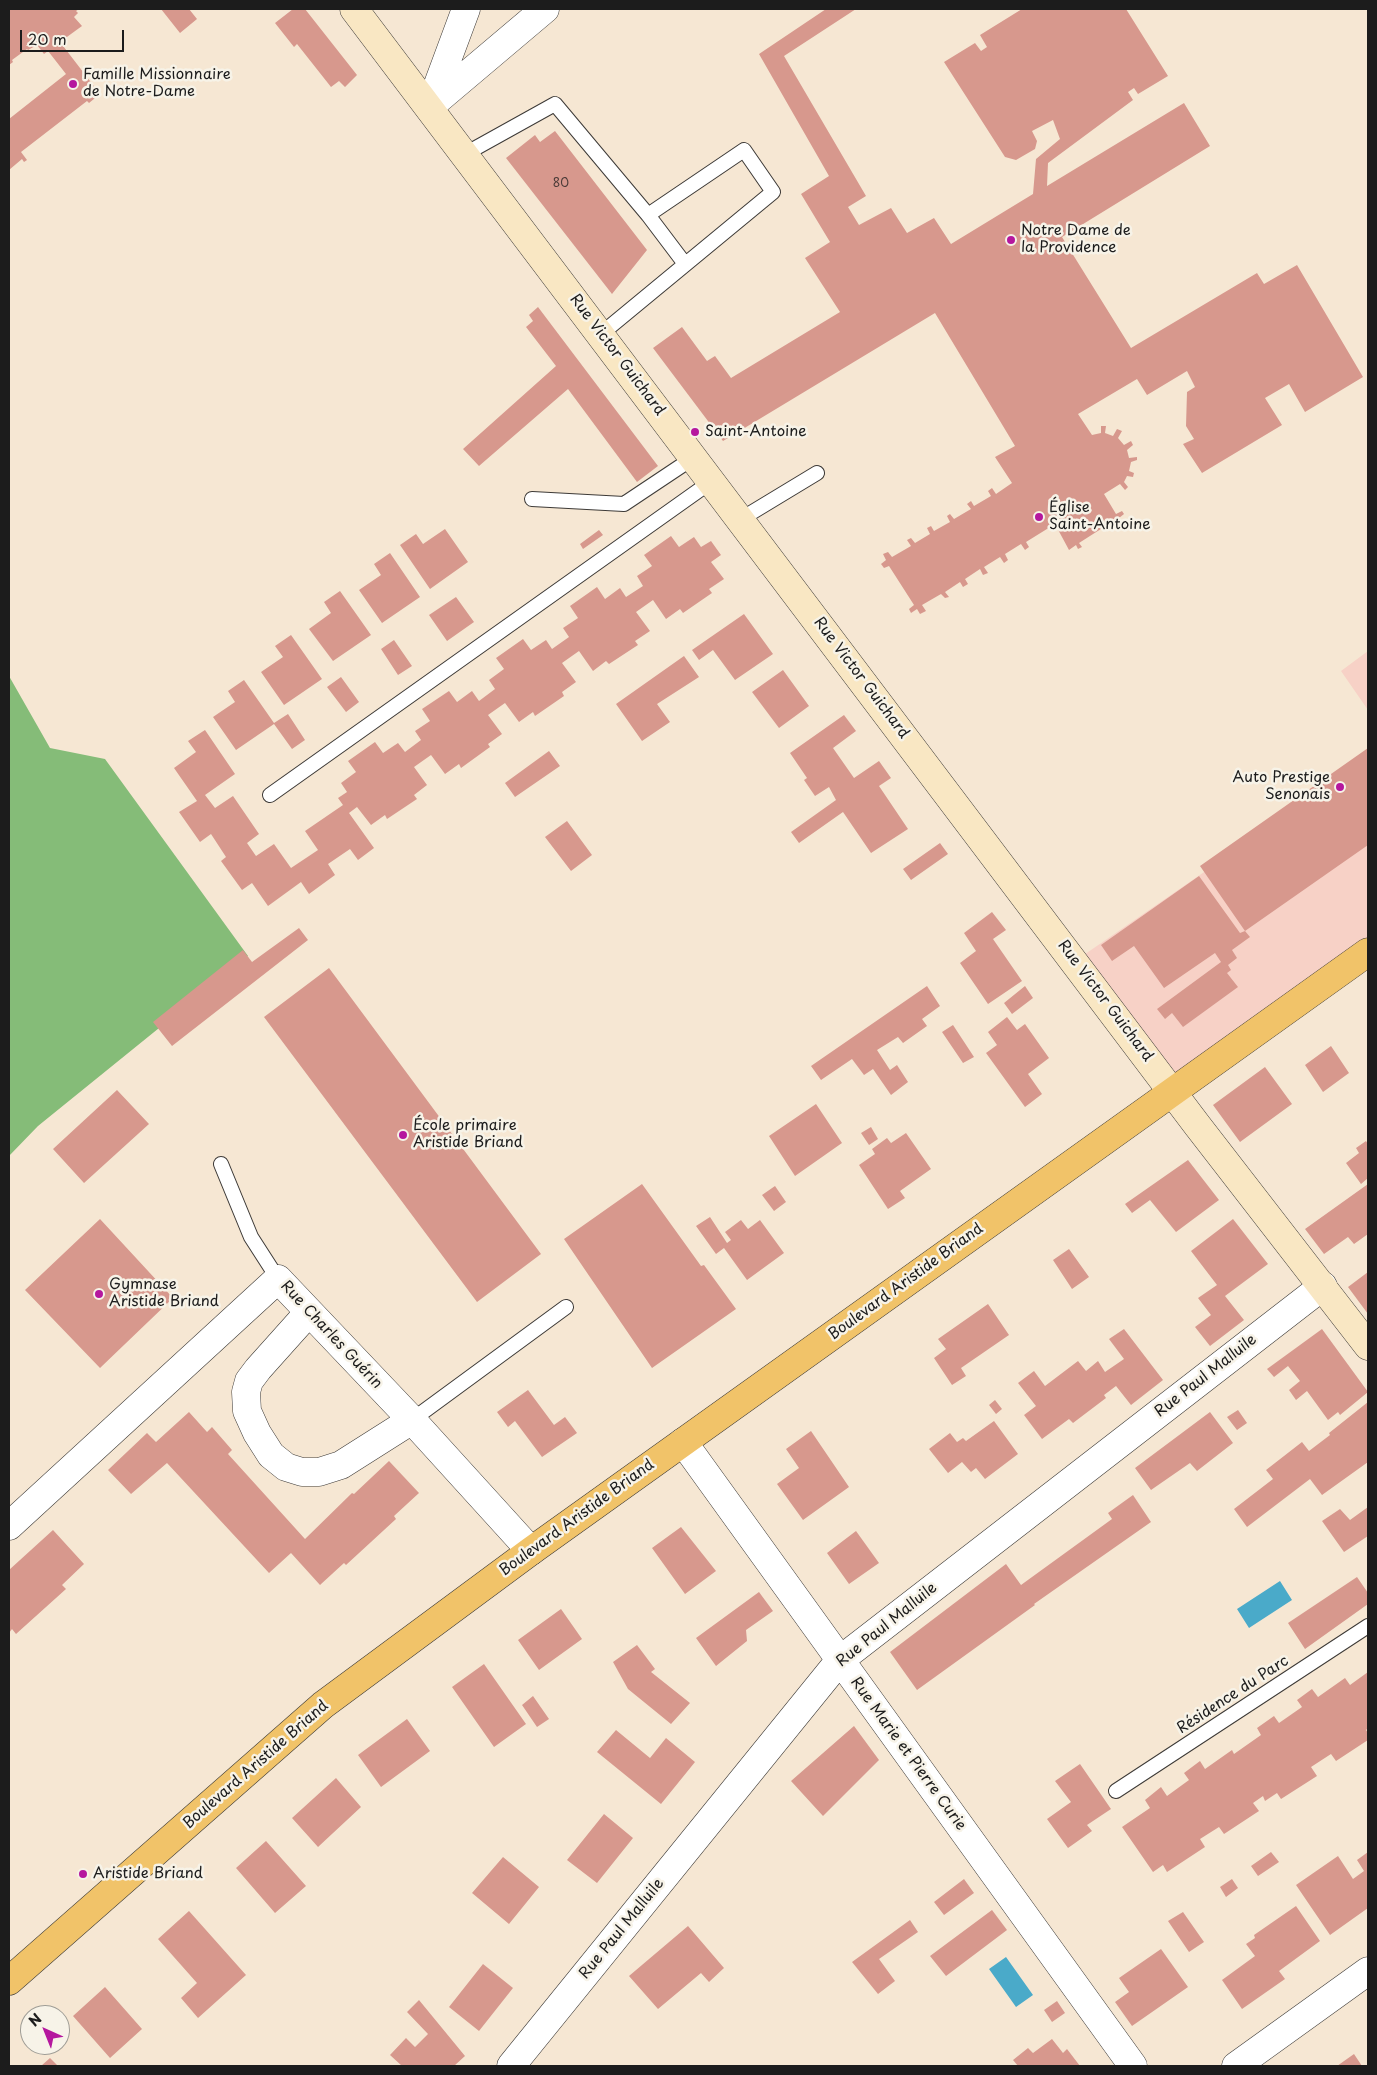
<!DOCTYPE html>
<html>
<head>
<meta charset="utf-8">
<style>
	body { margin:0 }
	#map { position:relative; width:1377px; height:2075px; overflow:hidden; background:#f6e7d3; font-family:"Playpen Sans",sans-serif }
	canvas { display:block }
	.frame { position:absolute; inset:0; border:10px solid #1c1c1c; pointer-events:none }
	.north { position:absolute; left:20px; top:2005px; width:50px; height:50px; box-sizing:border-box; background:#f7f3e8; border:1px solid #9f9d96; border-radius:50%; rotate:316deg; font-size:14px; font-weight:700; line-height:20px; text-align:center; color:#1c1c1c }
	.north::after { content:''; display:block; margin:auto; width:18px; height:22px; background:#b5179e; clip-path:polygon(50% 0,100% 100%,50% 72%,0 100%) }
	.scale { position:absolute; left:20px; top:30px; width:104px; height:22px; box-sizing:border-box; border:2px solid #1c1c1c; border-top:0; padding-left:6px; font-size:15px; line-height:18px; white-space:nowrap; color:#1c1c1c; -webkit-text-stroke:4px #f7f3e8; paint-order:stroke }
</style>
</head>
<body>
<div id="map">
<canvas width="1377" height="2075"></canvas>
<div class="frame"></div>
<div class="north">N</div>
<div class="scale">20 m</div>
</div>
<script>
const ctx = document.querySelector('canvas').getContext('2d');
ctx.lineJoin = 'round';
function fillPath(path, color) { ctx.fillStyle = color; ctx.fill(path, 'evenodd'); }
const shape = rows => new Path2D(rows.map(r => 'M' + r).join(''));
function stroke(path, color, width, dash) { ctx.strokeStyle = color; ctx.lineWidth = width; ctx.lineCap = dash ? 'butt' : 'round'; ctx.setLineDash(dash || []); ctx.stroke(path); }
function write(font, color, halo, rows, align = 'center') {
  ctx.font = font + ' "Playpen Sans",sans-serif'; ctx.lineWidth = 5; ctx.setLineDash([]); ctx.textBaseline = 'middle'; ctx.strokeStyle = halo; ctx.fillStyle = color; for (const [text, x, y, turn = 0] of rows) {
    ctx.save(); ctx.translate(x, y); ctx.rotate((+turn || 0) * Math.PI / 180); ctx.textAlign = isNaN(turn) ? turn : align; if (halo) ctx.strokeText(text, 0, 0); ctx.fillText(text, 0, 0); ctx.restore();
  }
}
fillPath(shape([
	[1368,651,1368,710,1341,671],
	[1368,759,1368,941,1169,1082,1078,959]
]), '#f7d1c6');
fillPath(shape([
	[9,676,50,748,105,759,248,956,38,1126,9,1156]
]), '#85bc78');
fillPath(shape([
	[1280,1581,1292,1600,1249,1628,1237,1609],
	[1006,1957,1033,1995,1016,2007,989,1969]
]), '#4aaac9');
fillPath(shape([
	[9,9,79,9,76,11,78,13,74,17,82,26,60,42,100,94,89,103,87,101,21,152,27,160,24,162,22,159,9,170,9,119,66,74,48,51,44,54,37,45,28,50,27,49,12,60,13,62,9,65],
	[161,9,189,9,197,19,180,33],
	[293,9,305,9,357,75,345,87,339,81,331,87,297,44,294,47,275,23],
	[826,9,856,9,784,56,866,196,848,207,859,225,891,208,907,233,934,218,951,244,1033,194,1036,159,1060,139,1053,120,1032,131,1037,141,1035,149,1016,160,1005,157,944,62,975,43,981,51,987,47,980,35,1022,9,1126,9,1168,76,1138,94,1134,88,1128,92,1133,100,1048,163,1047,186,1184,103,1210,146,1062,237,1131,348,1257,273,1264,284,1297,265,1363,377,1305,412,1289,384,1265,398,1282,425,1202,473,1183,444,1194,439,1186,426,1187,392,1195,387,1187,371,1147,395,1137,379,1078,414,1092,435,1101,433,1101,426,1106,426,1105,433,1113,436,1117,429,1122,431,1118,438,1124,445,1131,441,1133,445,1127,450,1129,458,1137,457,1137,460,1131,462,1129,471,1134,473,1133,477,1127,476,1124,482,1128,487,1125,490,1120,484,1104,494,1116,514,1122,511,1124,514,1119,518,1122,523,1118,526,1115,520,1079,543,1082,547,1078,549,1076,545,1069,550,1055,524,1026,542,1029,547,1025,550,1021,544,1005,554,1008,560,1004,563,1000,557,984,567,988,573,983,575,980,569,965,579,968,584,963,587,960,582,945,592,949,597,945,598,941,594,922,605,926,611,920,614,917,609,911,613,909,609,914,605,889,566,884,568,881,564,886,560,883,554,888,552,892,557,911,546,907,540,911,538,915,543,930,534,927,528,931,526,934,531,950,522,947,516,950,514,954,519,971,509,967,504,971,501,974,506,991,496,988,491,992,488,996,494,1012,483,995,457,1015,446,935,313,723,441,653,348,682,327,707,361,715,356,731,378,840,312,805,258,830,242,801,194,829,176,759,54],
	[555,131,647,250,612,294,506,158,535,135,540,142],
	[538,307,658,466,637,482,568,389,479,466,463,449,556,366,526,327,533,321,529,315],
	[445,529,468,562,430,589,400,545,416,534,423,544],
	[599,530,603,535,583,549,580,544],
	[671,536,679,547,694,537,701,547,711,541,721,555,711,562,724,579,709,589,712,593,683,613,680,609,666,619,653,600,636,612,650,631,635,641,638,645,609,664,606,661,593,671,579,651,562,663,576,682,562,692,564,696,535,716,533,712,519,722,505,703,488,715,502,734,488,744,490,747,461,768,459,764,445,774,431,755,414,767,427,785,414,795,417,799,387,819,385,815,371,825,357,807,349,813,374,848,358,860,350,849,328,864,335,875,309,894,301,882,268,906,252,883,242,890,221,861,226,857,211,834,200,842,179,812,197,801,174,768,196,752,188,741,205,730,235,774,205,795,215,808,233,796,259,834,247,843,256,856,274,844,291,868,318,850,305,831,343,805,338,798,347,792,341,783,356,772,348,761,375,742,383,753,398,743,405,752,421,740,415,731,430,721,422,709,449,691,457,702,472,691,479,701,495,689,489,680,504,669,496,658,523,639,531,650,546,640,552,649,569,637,563,628,578,618,570,606,597,587,605,599,620,588,626,597,643,586,637,576,652,566,644,555],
	[390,553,420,597,382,623,359,590,381,575,374,564],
	[340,591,371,635,333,661,309,629,331,613,324,602],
	[456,597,474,622,447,641,429,615],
	[744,614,773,654,735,680,713,650,699,660,692,650],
	[291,635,322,679,284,705,261,672,283,657,275,646],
	[394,640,412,666,398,675,381,649],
	[684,656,699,677,657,704,670,722,642,741,616,704],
	[783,670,809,706,779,728,752,692],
	[341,677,359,702,346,712,327,687],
	[244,680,274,723,288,714,305,740,292,749,274,724,236,750,213,717,235,702,228,691],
	[844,715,856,731,833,748,854,778,879,761,891,778,879,786,908,829,871,853,843,812,799,843,791,832,836,800,829,787,815,796,804,780,807,778,790,753],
	[1368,748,1368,845,1245,931,1200,866],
	[549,751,560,766,515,797,505,783],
	[567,821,592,855,571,871,545,837],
	[940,843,948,854,911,880,903,869],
	[1199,876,1240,933,1245,931,1250,937,1232,950,1237,958,1228,965,1231,970,1227,973,1238,987,1183,1027,1172,1013,1165,1019,1157,1009,1221,962,1215,953,1164,988,1134,946,1112,961,1101,945],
	[992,912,1006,930,993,939,1022,981,988,1004,960,963,976,951,964,933],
	[299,928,308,940,172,1046,153,1022,243,950,252,962],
	[329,968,541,1254,477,1302,264,1017],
	[927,986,940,1006,922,1019,927,1026,903,1043,898,1037,877,1050,890,1070,897,1065,908,1082,891,1095,873,1069,864,1075,852,1059,821,1080,811,1066],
	[1025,986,1033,998,1012,1014,1004,1003],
	[1007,1017,1017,1030,1025,1024,1049,1058,1028,1074,1042,1094,1025,1107,986,1053,997,1045,988,1032],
	[953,1025,974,1057,963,1063,942,1032],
	[1331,1046,1349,1073,1323,1092,1305,1065],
	[1265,1067,1292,1104,1240,1142,1213,1105],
	[117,1090,149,1124,84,1183,53,1149],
	[816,1104,842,1143,795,1176,769,1136],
	[871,1127,878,1139,869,1145,861,1133],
	[906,1133,931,1169,900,1191,905,1198,888,1209,859,1165,875,1154,872,1149,887,1138,891,1143],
	[1366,1141,1368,1144,1368,1178,1361,1184,1346,1163,1359,1153,1356,1148],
	[1188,1160,1219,1200,1176,1232,1150,1200,1132,1213,1125,1204],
	[642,1184,701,1266,704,1265,736,1309,652,1368,564,1239],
	[1368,1184,1368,1234,1354,1244,1348,1237,1324,1254,1305,1229],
	[775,1186,786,1202,774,1211,762,1195],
	[710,1217,727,1243,731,1240,725,1232,741,1220,748,1229,760,1220,784,1253,747,1280,724,1248,716,1254,696,1226],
	[100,1219,173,1298,100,1368,25,1290],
	[1233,1219,1268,1264,1225,1296,1244,1320,1210,1346,1195,1327,1211,1315,1198,1298,1217,1285,1191,1251],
	[1069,1249,1089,1277,1072,1289,1053,1260],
	[1368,1272,1368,1314,1348,1287],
	[988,1304,1009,1335,961,1368,966,1376,952,1385,934,1358,946,1349,938,1339],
	[1124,1329,1163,1380,1131,1405,1116,1386,1104,1395,1106,1398,1073,1423,1069,1419,1042,1439,1024,1415,1036,1406,1018,1383,1034,1371,1045,1386,1078,1361,1086,1371,1098,1361,1105,1372,1124,1359,1109,1339],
	[1322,1329,1368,1392,1340,1415,1338,1412,1328,1420,1307,1391,1296,1400,1289,1390,1300,1381,1288,1366,1274,1377,1267,1369],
	[528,1390,554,1425,565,1417,577,1433,542,1457,515,1421,508,1427,497,1412],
	[995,1400,1002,1409,996,1414,989,1405],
	[1368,1402,1368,1462,1322,1495,1310,1479,1247,1527,1234,1509,1273,1479,1266,1470,1302,1442,1309,1451,1330,1435,1329,1433],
	[1238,1410,1247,1423,1237,1430,1227,1417],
	[189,1412,207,1432,212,1427,232,1450,228,1454,305,1539,352,1493,354,1494,389,1461,419,1493,394,1516,396,1519,346,1565,344,1563,320,1585,291,1553,269,1573,167,1463,131,1494,108,1470,147,1433,156,1442],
	[1210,1412,1233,1443,1197,1471,1190,1463,1151,1490,1135,1468],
	[994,1421,1018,1454,985,1479,976,1468,971,1472,962,1462,948,1473,929,1449,950,1433,957,1442,963,1438,966,1441],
	[811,1431,849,1487,803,1520,777,1484,799,1468,786,1449],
	[1133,1495,1151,1522,1034,1604,1035,1605,917,1690,890,1652,1006,1564,1021,1585,1112,1519,1108,1513],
	[1368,1507,1368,1536,1344,1552,1322,1521,1340,1509,1350,1520],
	[681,1527,716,1571,685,1594,652,1548],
	[53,1530,84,1564,62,1585,66,1589,16,1634,12,1629,9,1633,9,1570],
	[856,1531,879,1563,849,1584,827,1553],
	[1357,1577,1368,1593,1368,1604,1305,1649,1288,1623],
	[759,1592,773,1611,746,1630,747,1641,716,1666,696,1638],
	[561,1609,582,1639,539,1670,518,1640],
	[637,1645,655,1669,651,1672,690,1703,671,1724,628,1689,613,1662],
	[484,1664,526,1724,494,1747,452,1687],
	[1368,1672,1368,1728,1366,1730,1368,1733,1368,1740,1336,1761,1331,1754,1311,1767,1317,1776,1281,1799,1277,1793,1265,1801,1263,1796,1253,1803,1259,1811,1224,1834,1219,1827,1200,1839,1205,1847,1167,1872,1163,1865,1153,1872,1122,1827,1150,1808,1145,1800,1161,1787,1167,1796,1189,1780,1184,1773,1200,1761,1205,1769,1232,1750,1234,1754,1261,1735,1257,1728,1274,1716,1279,1723,1302,1707,1297,1700,1312,1689,1318,1697,1345,1678,1350,1685],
	[533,1696,549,1719,537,1727,522,1705],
	[407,1719,430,1751,381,1787,358,1755],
	[854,1726,879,1760,823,1816,791,1781],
	[616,1730,650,1758,666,1738,695,1762,661,1804,597,1752],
	[1080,1764,1111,1809,1087,1825,1092,1831,1068,1848,1047,1819,1071,1802,1055,1781],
	[336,1778,361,1807,318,1847,292,1818],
	[604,1814,633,1838,597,1883,567,1860],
	[266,1841,306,1886,275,1913,236,1868],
	[1271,1852,1279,1862,1258,1876,1251,1866],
	[1368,1852,1368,1908,1330,1935,1296,1885,1338,1856,1353,1879,1364,1871,1357,1860],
	[503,1857,539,1887,509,1924,472,1893],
	[964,1879,974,1893,944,1915,934,1902],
	[1232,1879,1238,1888,1226,1897,1220,1887],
	[1296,1906,1320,1941,1279,1971,1285,1979,1242,2009,1222,1980,1255,1956,1246,1944,1255,1938,1254,1935],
	[992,1910,1007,1930,946,1976,930,1956],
	[189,1911,246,1975,198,2018,181,1998,197,1983,158,1939],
	[1183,1912,1204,1942,1189,1952,1168,1921],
	[910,1920,918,1932,879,1959,895,1981,878,1994,852,1962],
	[688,1926,724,1968,709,1982,701,1973,658,2009,629,1976],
	[1161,1949,1188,1987,1132,2026,1115,2002,1129,1992,1119,1978],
	[483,1964,513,1988,479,2031,449,2007],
	[105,1987,142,2029,110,2058,73,2016],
	[419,2000,465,2056,454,2066,402,2066,390,2055,406,2038,415,2047,428,2034,407,2012],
	[1057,2001,1065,2013,1052,2022,1044,2010],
	[1052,2039,1063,2053,1067,2049,1080,2066,1018,2066,1013,2060,1028,2048,1033,2053],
	[1354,2054,1362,2066,1337,2066],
	[50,2058,58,2066,41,2066]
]), '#d7988d');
const lane = shape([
	[465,154,555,104,648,215,744,150,773,192,601,334],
	[648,215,685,264],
	[532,499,624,504,693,458],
	[741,519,817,473],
	[270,795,712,481],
	[221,1164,251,1237,278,1279],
	[412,1420,566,1307],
	[1116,1791,1368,1626]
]);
const street = shape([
	[430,106,466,9],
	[429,107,545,9],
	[309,1312,258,1369,249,1381,246,1392,247,1411,257,1433,271,1455,286,1467,302,1472,319,1472,341,1465,412,1420],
	[683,1442,1133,2066],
	[9,1526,278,1279,412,1420,531,1551],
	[511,2066,840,1660,1323,1286],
	[1236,2066,1368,1971]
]);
const secondary = shape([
	[354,9,1197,1125,1368,1346]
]);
const primary = shape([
	[9,1981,323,1705,531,1551,1368,952]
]);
stroke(lane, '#3d3a37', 16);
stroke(street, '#3d3a37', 29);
stroke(secondary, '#3d3a37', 29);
stroke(primary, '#3d3a37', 29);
stroke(lane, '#fff', 14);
stroke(street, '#fff', 28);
stroke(secondary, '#f9e7c3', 28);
stroke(primary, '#f1c369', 28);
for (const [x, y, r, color] of [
	[73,84,5,"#b5179e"],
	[1011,240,5,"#b5179e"],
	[695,432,5,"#b5179e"],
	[1039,517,5,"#b5179e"],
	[1340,787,5,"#b5179e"],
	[403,1135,5,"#b5179e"],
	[99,1294,5,"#b5179e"],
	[83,1874,5,"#b5179e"]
]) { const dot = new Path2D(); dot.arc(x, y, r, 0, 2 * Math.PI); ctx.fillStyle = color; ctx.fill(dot); stroke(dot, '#f7f3e8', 2); }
write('12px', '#4b3b38', null, [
	["80",561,184]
]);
write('15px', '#1c1c1c', '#f7f3e8', [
	["Famille Missionnaire",83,75],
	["de Notre-Dame",83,92],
	["Notre Dame de",1021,231],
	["la Providence",1021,248],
	["Saint-Antoine",705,432],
	["Église",1049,508],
	["Saint-Antoine",1049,525],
	["Auto Prestige",1330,778,"right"],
	["Senonais",1330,795,"right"],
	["École primaire",413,1126],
	["Aristide Briand",413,1143],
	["Gymnase",109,1285],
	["Aristide Briand",109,1302],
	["Aristide Briand",93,1874]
], 'left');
write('15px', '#1c1c1c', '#f7f3e8', [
	["Rue Victor Guichard",617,355,53],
	["Rue Victor Guichard",861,678,53],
	["Rue Victor Guichard",1105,1001,53],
	["Boulevard Aristide Briand",906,1282,-36],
	["Rue Charles Guérin",331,1335,47],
	["Rue Paul Malluile",1206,1376,-38],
	["Boulevard Aristide Briand",577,1518,-36],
	["Rue Paul Malluile",887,1625,-39],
	["Résidence du Parc",1233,1695,-33],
	["Rue Marie et Pierre Curie",908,1754,54],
	["Boulevard Aristide Briand",256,1765,-41],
	["Rue Paul Malluile",622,1929,-51]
]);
</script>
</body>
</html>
